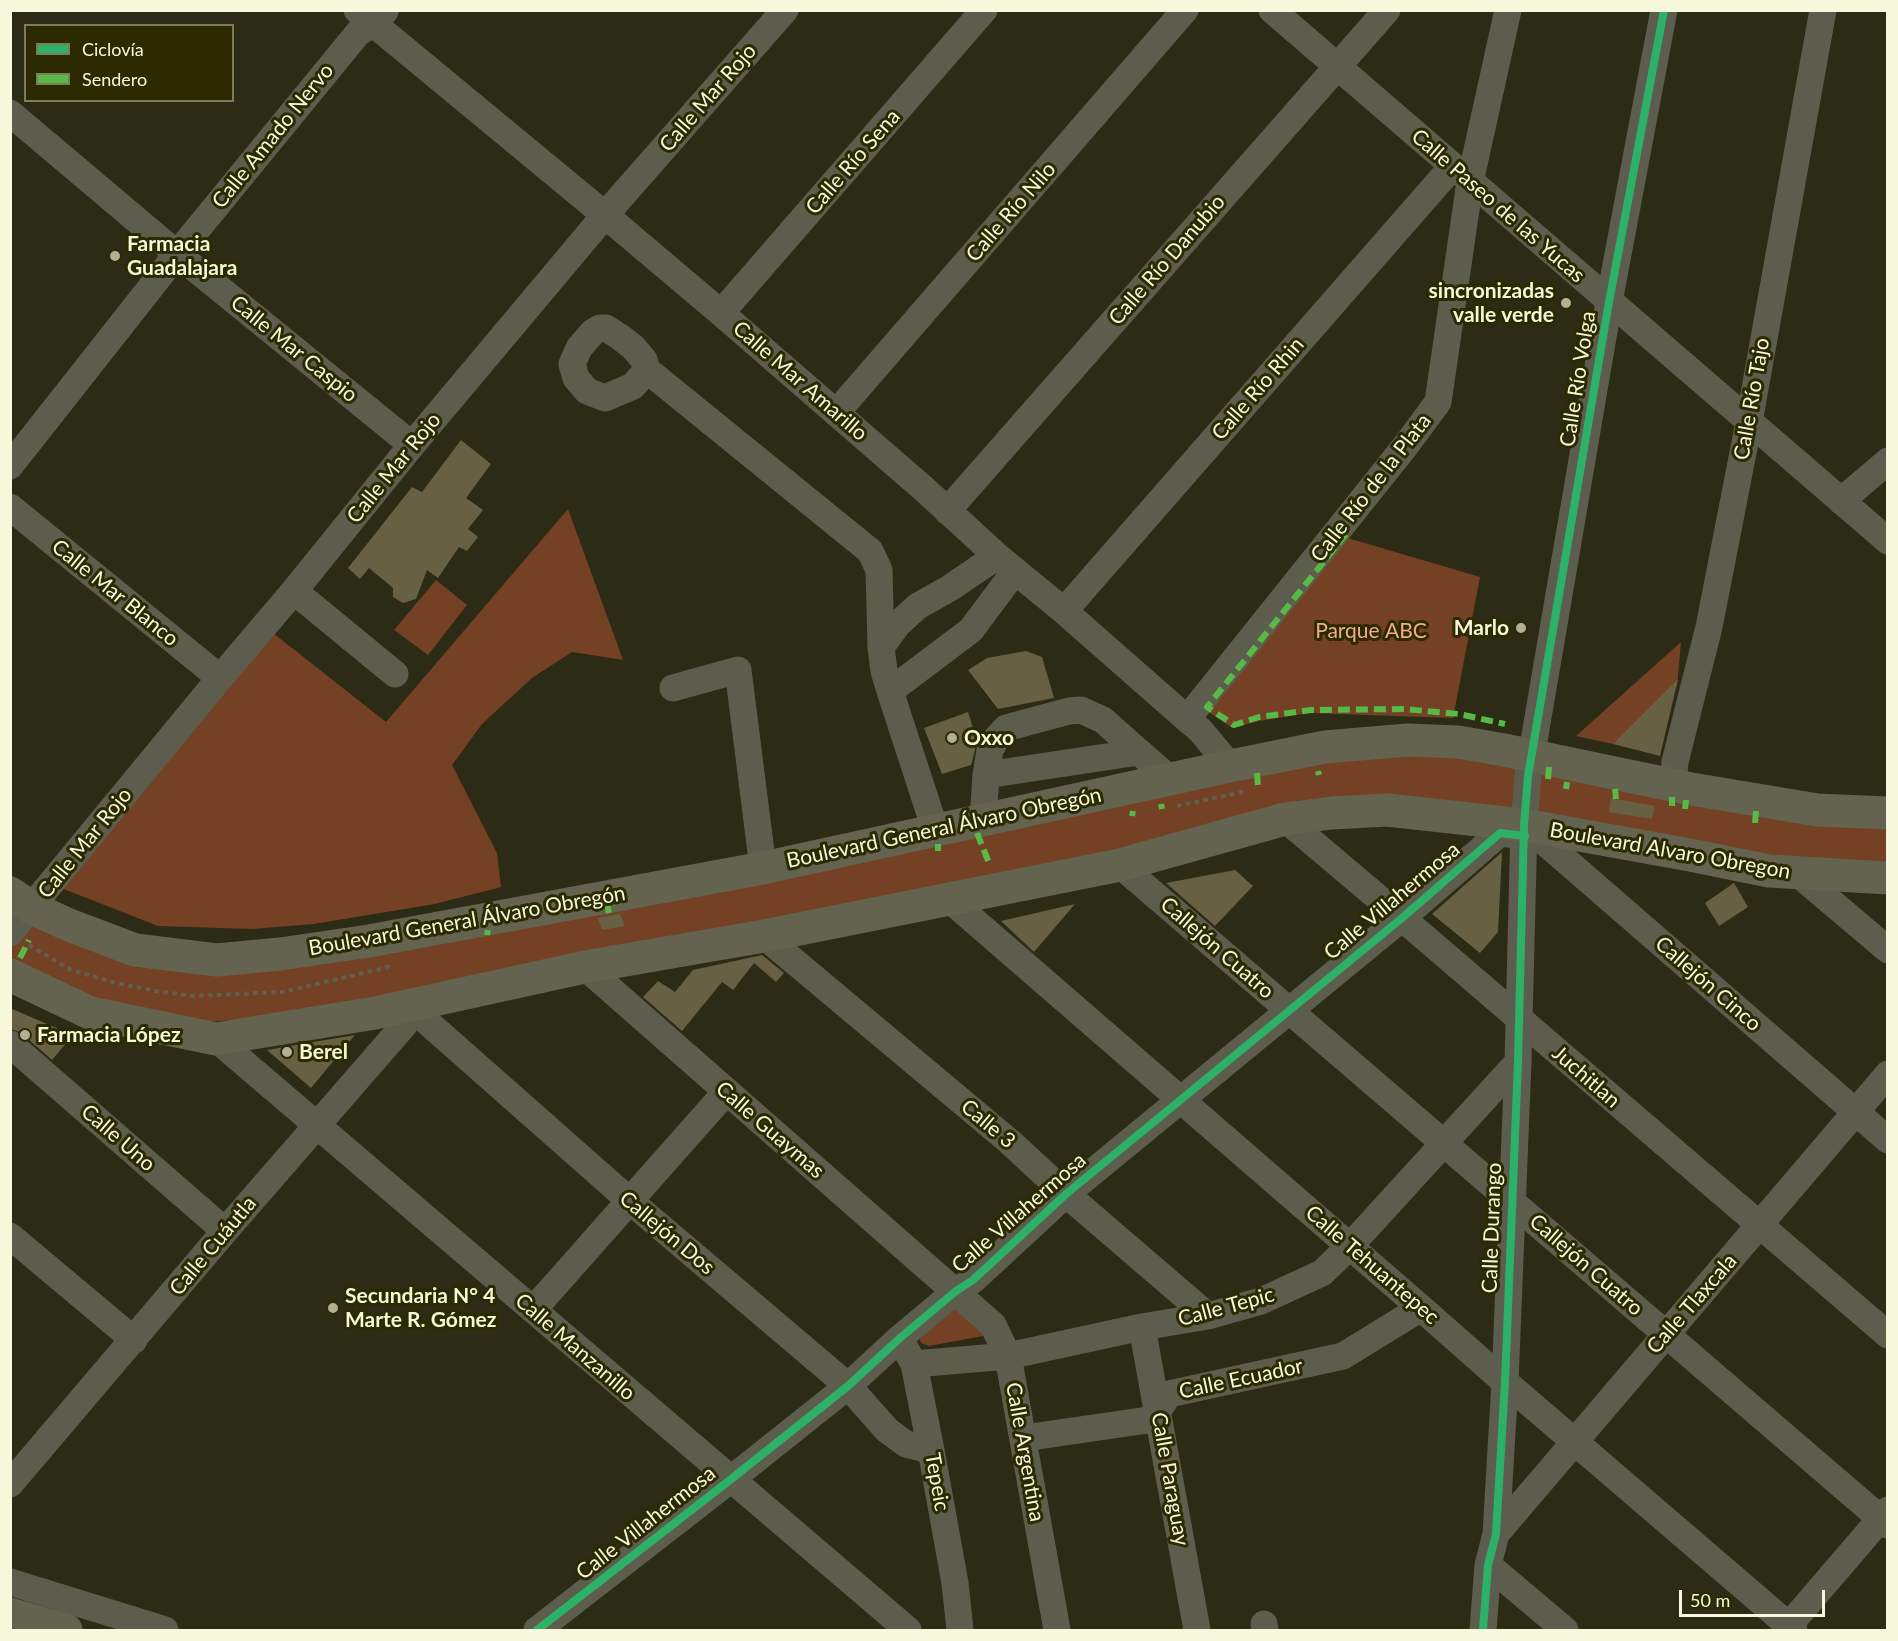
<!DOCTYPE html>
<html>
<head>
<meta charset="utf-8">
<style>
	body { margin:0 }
	#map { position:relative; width:1898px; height:1641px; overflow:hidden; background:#2c2b15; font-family:Lato,sans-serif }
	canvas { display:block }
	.frame { position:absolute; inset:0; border:12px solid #f7f7db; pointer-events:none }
	.legend { position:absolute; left:24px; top:24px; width:210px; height:78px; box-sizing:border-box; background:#2c2a01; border:2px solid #7d7c58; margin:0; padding:8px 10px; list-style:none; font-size:18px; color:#f7f7db }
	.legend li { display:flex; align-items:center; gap:12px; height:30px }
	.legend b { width:30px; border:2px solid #7d7c58 }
	.scale { position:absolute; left:1679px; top:1590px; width:146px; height:27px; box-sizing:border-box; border:3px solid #f7f7db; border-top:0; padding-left:8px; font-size:18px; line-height:21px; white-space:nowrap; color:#f7f7db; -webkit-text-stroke:4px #2c2a01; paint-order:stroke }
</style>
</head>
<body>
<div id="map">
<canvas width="1898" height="1641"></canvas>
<div class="frame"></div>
<ul class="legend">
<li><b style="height:8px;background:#2db169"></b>Ciclovía</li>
<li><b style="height:8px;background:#58b947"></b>Sendero</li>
</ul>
<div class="scale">50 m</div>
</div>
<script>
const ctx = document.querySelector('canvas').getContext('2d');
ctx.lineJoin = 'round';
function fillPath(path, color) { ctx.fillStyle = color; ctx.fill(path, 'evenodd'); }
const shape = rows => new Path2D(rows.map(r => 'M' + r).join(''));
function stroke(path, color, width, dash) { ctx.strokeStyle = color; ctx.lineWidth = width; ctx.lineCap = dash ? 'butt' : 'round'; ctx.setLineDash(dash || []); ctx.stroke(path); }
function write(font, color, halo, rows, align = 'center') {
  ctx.font = font + ' Lato,sans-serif'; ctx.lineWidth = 6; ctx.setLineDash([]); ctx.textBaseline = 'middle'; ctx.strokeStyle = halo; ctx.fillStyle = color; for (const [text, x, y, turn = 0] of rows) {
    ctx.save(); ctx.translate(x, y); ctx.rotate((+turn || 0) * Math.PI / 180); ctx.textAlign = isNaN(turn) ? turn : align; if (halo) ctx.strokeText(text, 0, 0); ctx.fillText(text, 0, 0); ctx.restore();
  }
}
fillPath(shape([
	[568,509,623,660,572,652,532,678,482,724,452,765,497,853,501,887,435,904,314,924,252,929,158,926,61,888,273,633,386,722],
	[1341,536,1480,577,1453,718,1309,713,1259,721,1232,728,1203,708],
	[436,580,467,605,428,655,394,630],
	[1681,642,1677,686,1613,744,1576,736],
	[1316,738,1656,774,1887,804,1887,876,1400,801,278,1016,208,1022,65,992,11,964,11,923,26,908,134,951,348,946],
	[954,1303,985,1332,983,1336,929,1346,921,1343,919,1337]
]), '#754124');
fillPath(shape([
	[461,440,491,464,466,498,483,510,468,529,478,537,467,551,459,547,438,578,427,570,416,599,403,603,393,597,393,588,369,568,360,579,348,568,412,487,422,492],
	[1026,651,1042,657,1054,698,998,709,968,670,987,658],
	[1678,679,1660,756,1613,744],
	[968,712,977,741,972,762,971,765,942,774,924,728],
	[1611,798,1655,806,1652,819,1609,812],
	[1502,852,1498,932,1480,953,1432,914],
	[1235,870,1253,886,1215,926,1166,883],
	[1734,883,1748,907,1719,926,1705,903],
	[1075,904,1034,952,1001,921],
	[620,914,625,926,602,930,598,918],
	[762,955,784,973,776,982,754,963,733,990,722,982,682,1031,643,997,658,981,675,992,693,970],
	[10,1008,73,1035,52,1060,20,1032,10,1029],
	[355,1035,311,1088,267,1050]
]), '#676042');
stroke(shape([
	[1177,806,1243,792],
	[29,945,71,970,116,983,161,992,195,996,282,992,385,968,392,964]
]), '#626151', 4, [4.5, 4.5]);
stroke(shape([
	[357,10,605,215,721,313,924,489,997,556,1064,611,1187,719,1200,730,1230,766],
	[1272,10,1888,541],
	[10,113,177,254,412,445],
	[721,313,984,10],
	[647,370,633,386,605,398,587,391,576,378,572,364,579,348,593,332,600,328,606,328,620,337,633,347,644,360,647,370,870,551,879,570,881,647],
	[836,413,1185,10],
	[10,466,177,254,358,33,373,24,385,11],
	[1841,501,1888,461],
	[10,507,220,678],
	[947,511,1387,10],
	[294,591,395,674],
	[1064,611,1452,167],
	[673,688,738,670,763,868],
	[890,691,971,630,1015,571],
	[1187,719,1407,444,1438,402,1470,182,1508,10],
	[986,775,990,750,996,739,1006,728,1069,711,1081,710,1103,720,1139,752],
	[1673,785,1675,762,1709,627,1749,422,1823,10],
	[1285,819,1402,918,1888,1335],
	[983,820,986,775,1139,752,1170,779],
	[935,829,890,691,884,671,881,647,898,624,918,606,950,588,997,556],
	[1120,865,1888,1525],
	[1797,873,1888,950],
	[949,899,1421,1308,1505,1382,1794,1630],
	[10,933,220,678,294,591,412,445,605,215,785,10],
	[764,936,1010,1142,1066,1194,1208,1316],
	[585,967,993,1325,1008,1356,1057,1630],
	[408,1005,630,1201,848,1386,887,1430,906,1444,931,1450],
	[216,1039,908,1630],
	[10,1044,225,1231],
	[10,1236,134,1340],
	[533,1310,726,1092],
	[1142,1327,1197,1630],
	[906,1350,914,1364,931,1450,955,1583,960,1630],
	[914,1364,1008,1356,1142,1327,1208,1316,1261,1301,1322,1273,1350,1246,1518,1062],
	[1024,1438,1148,1420,1158,1411,1169,1394,1343,1356,1421,1308],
	[10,1484,225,1231,405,1024,408,1005],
	[1496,1534,1888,1074],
	[1488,1565,1565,1630],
	[10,1582,165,1630],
	[1264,1624,1265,1630],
	[537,1630,730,1480,848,1386,900,1338,956,1291,973,1280,1066,1194,1402,918,1500,833,1541,839,1888,1140],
	[1483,1630,1488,1565,1496,1534,1505,1382,1518,1062,1524,825,1528,776,1609,302,1664,10],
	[1785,1630,1888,1510]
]), '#5d5d4e', 27);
stroke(shape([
	[10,893,32,908,69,925,135,950,217,960,280,954,369,941,763,868,1230,766,1325,747,1408,740,1458,742,1504,750,1691,789,1817,810,1888,813],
	[10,975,90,1013,216,1039,375,1013,585,967,764,936,1120,865,1285,819,1332,813,1387,810,1524,825,1690,855,1769,871,1888,878],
	[10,1614,66,1630]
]), '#64634f', 33);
stroke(shape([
	[1346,534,1207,707,1234,725,1259,717,1311,710,1404,709,1459,714,1505,724],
	[1318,771,1319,775],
	[1257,773,1258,788],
	[1548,779,1549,767],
	[1566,789,1567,782],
	[1615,789,1616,799],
	[1161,804,1162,809],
	[1672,806,1672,797],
	[1685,809,1686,800],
	[1132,816,1133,811],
	[1755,823,1756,811],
	[977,833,989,863],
	[938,844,938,851],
	[607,903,609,913],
	[487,935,488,930],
	[20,958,29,940]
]), '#58b947', 6, [12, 6]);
stroke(shape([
	[537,1630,730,1480,848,1386,900,1338,956,1291,973,1280,1066,1194,1402,918,1500,833,1525,836],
	[1483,1630,1488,1565,1496,1534,1505,1382,1518,1062,1524,825,1528,776,1609,302,1664,10]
]), '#2db169', 8);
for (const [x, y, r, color] of [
	[115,256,6,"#b0b096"],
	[1566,303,6,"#b0b096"],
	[1521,628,6,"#b0b096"],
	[952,738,6,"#b0b096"],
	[25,1035,6,"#b0b096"],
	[287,1052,6,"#b0b096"],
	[333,1308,6,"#b0b096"]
]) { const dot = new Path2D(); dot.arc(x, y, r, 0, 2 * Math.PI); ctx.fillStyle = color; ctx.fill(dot); stroke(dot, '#2c2a01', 2); }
write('21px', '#f7f7db', '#2c2a01', [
	["Calle Mar Rojo",708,98,-49],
	["Calle Amado Nervo",273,136,-51],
	["Calle Río Sena",853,162,-49],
	["Calle Paseo de las Yucas",1498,206,41],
	["Calle Río Nilo",1011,212,-49],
	["Calle Río Danubio",1167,260,-49],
	["Calle Mar Caspio",294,349,39],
	["Calle Río Volga",1578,379,-81],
	["Calle Mar Amarillo",800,381,41],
	["Calle Río Rhin",1258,389,-49],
	["Calle Río Tajo",1752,399,-80],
	["Calle Mar Rojo",394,468,-51],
	["Calle Río de la Plata",1371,488,-52],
	["Calle Mar Blanco",115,593,39],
	["Boulevard General Álvaro Obregón",944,828,-12],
	["Calle Mar Rojo",85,843,-51],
	["Boulevard Alvaro Obregon",1670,851,10],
	["Calle Villahermosa",1392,901,-40],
	["Boulevard General Álvaro Obregón",467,921,-10],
	["Callejón Cuatro",1217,948,41],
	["Callejón Cinco",1708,984,41],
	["Juchitlan",1586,1077,41],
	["Calle 3",988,1124,40],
	["Calle Guaymas",770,1130,41],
	["Calle Uno",118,1138,41],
	["Calle Villahermosa",1019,1213,-41],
	["Calle Durango",1492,1228,-88],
	["Callejón Dos",667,1233,40],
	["Calle Cuáutla",213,1246,-50],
	["Calle Tehuantepec",1372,1265,41],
	["Callejón Cuatro",1586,1265,41],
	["Calle Tlaxcala",1692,1304,-49],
	["Calle Tepic",1226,1307,-15],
	["Calle Manzanillo",575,1347,41],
	["Calle Ecuador",1241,1379,-12],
	["Calle Argentina",1025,1452,80],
	["Calle Paraguay",1170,1479,80],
	["Tepeic",937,1482,80],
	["Calle Villahermosa",646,1523,-38]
]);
write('bold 21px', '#f7f7db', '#2c2a01', [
	["Farmacia",127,244],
	["Guadalajara",127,268],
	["sincronizadas",1554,291,"right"],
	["valle verde",1554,315,"right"],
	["Marlo",1509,628,"right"],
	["Oxxo",964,738],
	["Farmacia López",37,1035],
	["Berel",299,1052],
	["Secundaria N° 4",345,1296],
	["Marte R. Gómez",345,1320]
], 'left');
write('21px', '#f1ac8a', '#2c2a01', [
	["Parque ABC",1371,631]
]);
</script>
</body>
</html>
